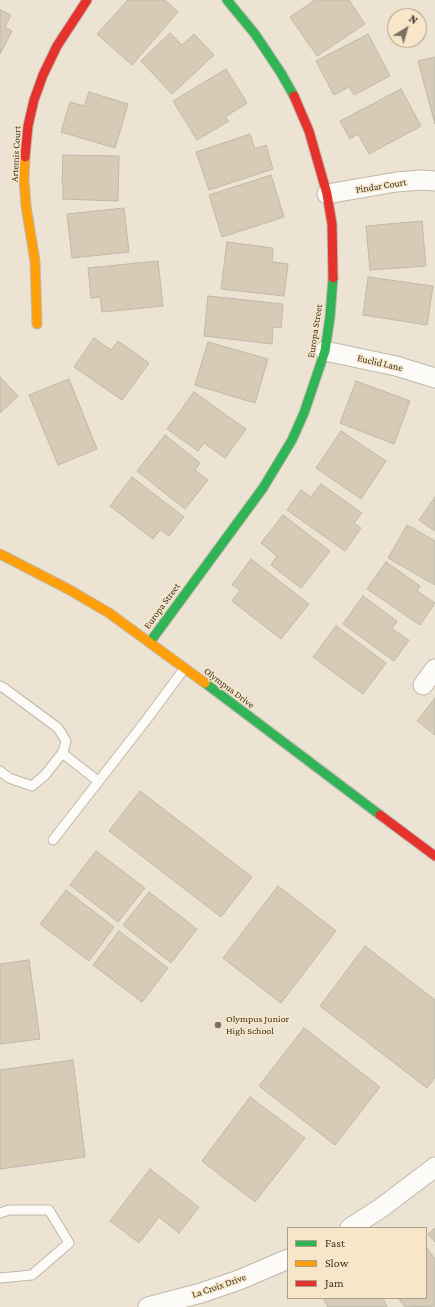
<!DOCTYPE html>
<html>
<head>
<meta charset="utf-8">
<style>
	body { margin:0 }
	#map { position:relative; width:435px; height:1307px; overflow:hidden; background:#ede3d3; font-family:"Crimson Pro",serif }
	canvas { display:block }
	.legend { position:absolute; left:287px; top:1227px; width:140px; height:72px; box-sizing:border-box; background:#f8e6c8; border:1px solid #ac9e88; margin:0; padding:5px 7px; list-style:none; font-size:12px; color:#3a3327 }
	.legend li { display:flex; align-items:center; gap:8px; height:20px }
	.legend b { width:20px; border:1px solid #ac9e88 }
	.north { position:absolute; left:387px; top:8px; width:40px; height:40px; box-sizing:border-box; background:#f8e6c8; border:1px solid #ac9e88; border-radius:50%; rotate:37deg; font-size:11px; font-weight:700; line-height:16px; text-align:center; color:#3a3327 }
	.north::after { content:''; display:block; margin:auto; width:14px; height:18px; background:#797163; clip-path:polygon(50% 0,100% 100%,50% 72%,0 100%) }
</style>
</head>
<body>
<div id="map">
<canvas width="435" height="1307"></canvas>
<ul class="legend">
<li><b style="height:5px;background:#30b455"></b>Fast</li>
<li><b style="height:5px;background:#ff9f0a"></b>Slow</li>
<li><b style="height:5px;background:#e5322d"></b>Jam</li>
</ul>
<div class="north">N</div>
</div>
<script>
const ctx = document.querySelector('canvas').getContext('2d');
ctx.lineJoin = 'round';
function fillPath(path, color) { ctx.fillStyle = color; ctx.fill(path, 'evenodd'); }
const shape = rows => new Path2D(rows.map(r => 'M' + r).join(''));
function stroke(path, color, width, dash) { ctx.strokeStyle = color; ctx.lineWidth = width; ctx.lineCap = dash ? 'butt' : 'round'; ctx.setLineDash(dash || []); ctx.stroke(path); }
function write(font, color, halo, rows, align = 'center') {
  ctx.font = font + ' "Crimson Pro",serif'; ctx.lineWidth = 3; ctx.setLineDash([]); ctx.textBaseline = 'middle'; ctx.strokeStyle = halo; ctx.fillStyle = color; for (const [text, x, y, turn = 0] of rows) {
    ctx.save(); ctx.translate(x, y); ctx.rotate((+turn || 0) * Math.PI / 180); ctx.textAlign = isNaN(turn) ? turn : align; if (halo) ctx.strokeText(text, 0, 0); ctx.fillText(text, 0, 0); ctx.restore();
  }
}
const building = shape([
	[128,0,165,0,178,12,132,65,97,34,128,0],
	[315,0,349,0,365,24,317,56,290,17,315,0],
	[0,10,11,15,5,27,12,31,0,54,0,10],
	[170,33,182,45,194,34,214,55,172,94,141,61,170,33],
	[368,34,390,76,354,95,349,87,334,95,316,61,368,34],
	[435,57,435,124,418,61,435,57],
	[226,69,247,103,225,117,229,121,197,140,173,101,226,69],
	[401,89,421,126,369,154,358,134,350,139,340,121,401,89],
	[89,92,128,104,115,148,61,132,70,102,84,106,89,92],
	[250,134,255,149,266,145,273,169,209,190,196,152,250,134],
	[63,155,119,156,118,201,63,199,63,185,62,184,63,155],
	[271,175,284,217,222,237,209,195,271,175],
	[124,208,129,252,72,258,67,214,124,208],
	[422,221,426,266,370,270,366,226,422,221],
	[227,242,273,248,272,262,288,264,284,296,221,289,227,242],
	[158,261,163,306,102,312,100,297,91,298,88,268,158,261],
	[368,277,433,286,427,325,363,315,368,277],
	[208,296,283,304,281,328,273,327,272,344,204,336,208,296],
	[94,338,111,350,118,341,149,363,122,400,74,367,94,338],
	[208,342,268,359,255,403,195,385,208,342],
	[0,377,18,396,0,413,0,377],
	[69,379,97,449,58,465,29,395,69,379],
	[356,381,410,401,394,444,340,423,356,381],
	[194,392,246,429,225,458,204,443,198,451,167,429,194,392],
	[341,431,386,461,361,499,316,468,341,431],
	[165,435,200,463,195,470,208,480,185,509,137,471,165,435],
	[132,477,184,517,169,536,160,530,153,539,110,506,132,477],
	[321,484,362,513,354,523,361,528,345,551,287,510,301,490,311,497,321,484],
	[435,497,435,531,419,520,435,497],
	[283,515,330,551,301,588,271,565,277,556,261,543,283,515],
	[407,525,435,541,435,585,388,558,407,525],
	[251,559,309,604,281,639,232,601,240,590,232,585,251,559],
	[386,562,420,586,417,591,435,603,420,625,367,589,386,562],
	[363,596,397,621,392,629,409,640,394,661,343,624,363,596],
	[336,626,386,663,363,694,313,657,336,626],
	[435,698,435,735,417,721,435,698],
	[140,791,252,877,221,917,109,831,140,791],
	[96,851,145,888,118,922,70,885,96,851],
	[278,886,336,931,281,1003,223,958,278,886],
	[66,890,114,927,89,961,40,924,66,890],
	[149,892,197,929,171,963,123,925,149,892],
	[119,931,168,968,142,1002,93,965,119,931],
	[365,946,435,1000,435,1077,427,1088,320,1006,365,946],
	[29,960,40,1039,0,1044,0,964,29,960],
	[304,1028,380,1087,335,1145,259,1086,304,1028],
	[73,1060,85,1157,0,1169,0,1070,73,1060],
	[250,1097,305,1138,255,1202,202,1161,250,1097],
	[150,1169,199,1207,179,1233,159,1217,139,1243,110,1221,150,1169],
	[435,1228,435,1242,428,1234,435,1228],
	[426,1247,435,1259,435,1306,405,1307,398,1298,426,1298,426,1247],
	[327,1298,383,1298,387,1307,328,1307,324,1300,327,1298]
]);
fillPath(building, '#d7cbb6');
stroke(building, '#bfb7aa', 1);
const lane = shape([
	[0,686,4,688,58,728,66,741,63,752,45,775,32,786,9,778,0,771],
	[62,753,98,781],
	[53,840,147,719,184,669],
	[0,1213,9,1210,49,1210,69,1243,32,1275,0,1278]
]);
const street = shape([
	[327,194,396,182,422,180,435,181],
	[325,351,396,366,435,378],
	[423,685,435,669],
	[350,1228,381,1208,435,1167],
	[148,1307,201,1293,239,1280,288,1259]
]);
const fast = shape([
	[227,0,255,34,281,73,294,96],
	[150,642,263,488,292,440,304,413,325,351,330,317,333,278],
	[205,683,380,815]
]);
const slow = shape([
	[25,157,24,179,26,206,35,261,37,324],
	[0,554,68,589,109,613,205,683]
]);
const jam = shape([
	[294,96,309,131,327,194,332,224,333,278],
	[25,157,28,126,34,100,43,75,57,46,87,0],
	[380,815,435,856]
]);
stroke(lane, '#bfb8ab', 11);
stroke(street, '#bfb8ab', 21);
stroke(fast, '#bfb8ab', 11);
stroke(slow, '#bfb8ab', 11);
stroke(jam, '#bfb8ab', 11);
stroke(lane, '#fcfbf8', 9);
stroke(street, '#fcfbf8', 19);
stroke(fast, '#30b455', 9);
stroke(slow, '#ff9f0a', 9);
stroke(jam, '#e5322d', 9);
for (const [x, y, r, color] of [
	[218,1025,4,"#797163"]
]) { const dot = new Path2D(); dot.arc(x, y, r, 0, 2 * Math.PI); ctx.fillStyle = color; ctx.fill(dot); stroke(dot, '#f8e6c8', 1.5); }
write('10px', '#3a3327', '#f8e6c8', [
	["Artemis Court",16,154,-87],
	["Pindar Court",381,186,-9],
	["Europa Street",315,331,-81],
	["Euclid Lane",380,363,13],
	["Europa Street",162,606,-54],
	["Olympus Drive",229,688,37],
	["La Croix Drive",219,1286,-19]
]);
write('10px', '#3a3327', '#f8e6c8', [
	["Olympus Junior",226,1019],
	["High School",226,1031]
], 'left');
</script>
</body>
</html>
